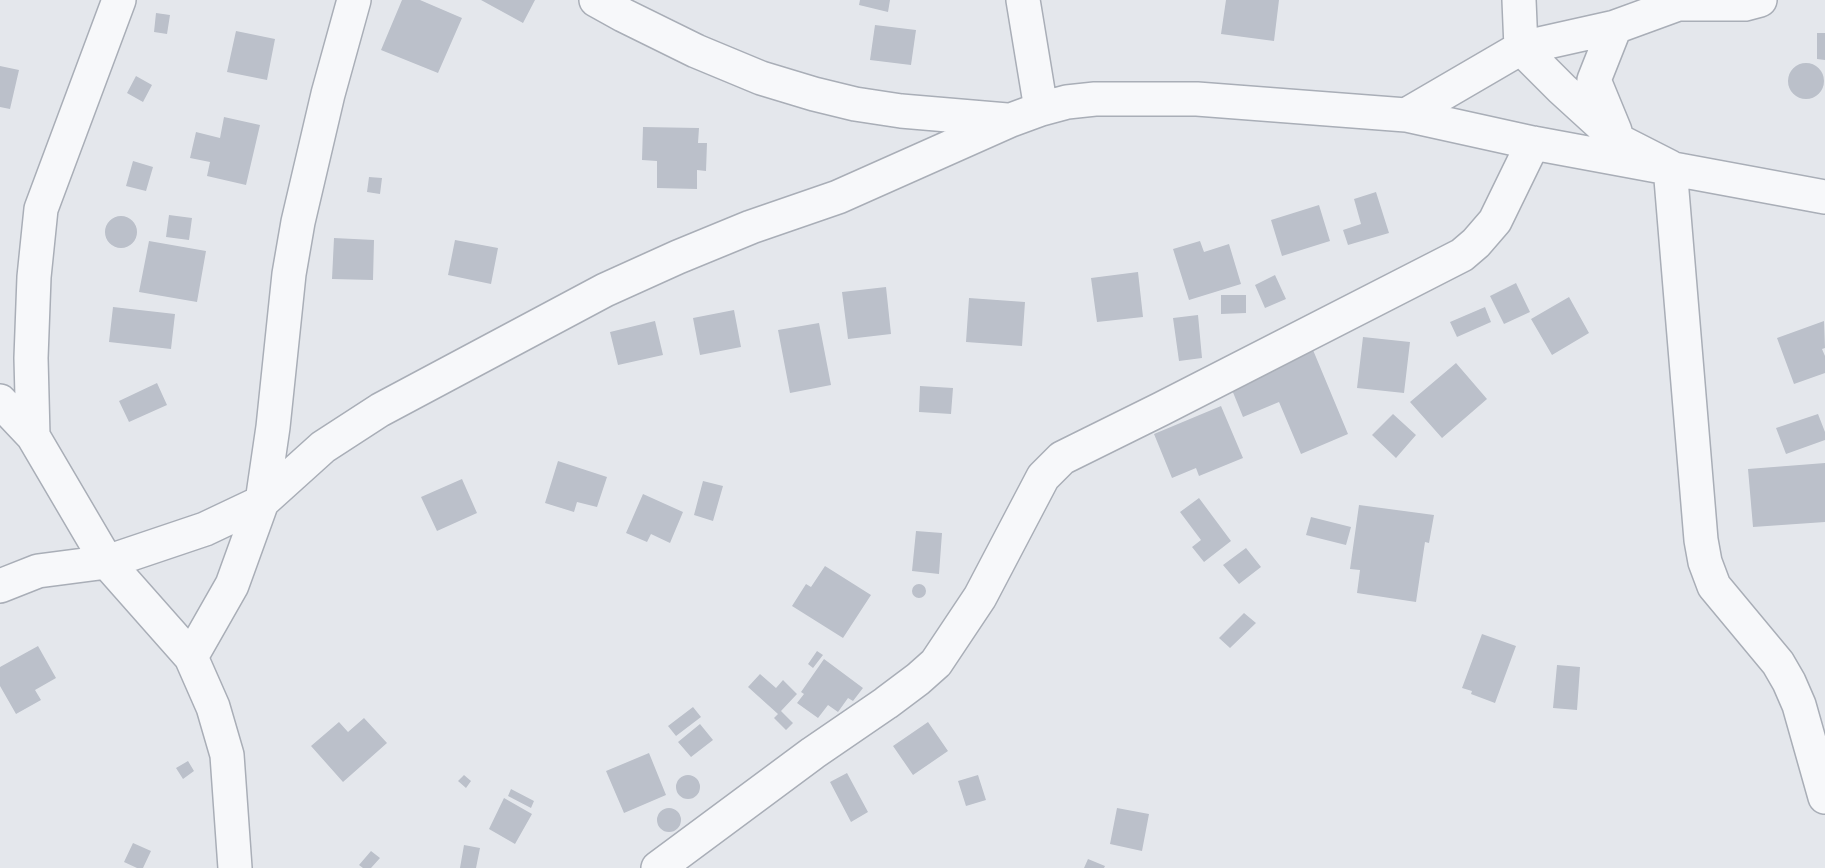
<!DOCTYPE html>
<html>
<head>
<meta charset="utf-8">
<style>
	body { margin:0 }
	canvas { display:block; background:#e4e7ec }
</style>
</head>
<body>
<canvas width="1825" height="868"></canvas>
<script>
const ctx = document.querySelector('canvas').getContext('2d');
ctx.lineJoin = 'round';
function fillPath(path, color) { ctx.fillStyle = color; ctx.fill(path, 'evenodd'); }
const shape = rows => new Path2D(rows.map(r => 'M' + r).join(''));
function stroke(path, color, width, dash) { ctx.strokeStyle = color; ctx.lineWidth = width; ctx.lineCap = dash ? 'butt' : 'round'; ctx.setLineDash(dash || []); ctx.stroke(path); }
fillPath(shape([
	[402,0,420,0,462,18,438,73,381,50],
	[481,0,535,0,523,23],
	[860,0,890,0,888,12,859,5],
	[1226,0,1279,0,1274,41,1221,34],
	[156,13,170,15,167,34,154,32],
	[875,25,916,30,911,65,870,60],
	[236,31,275,39,267,80,227,72],
	[1817,33,1825,33,1825,60,1817,59],
	'1788 81a18 18 0 1 1 36 0a18 18 0 1 1-36 0Z',
	[0,66,19,70,10,109,0,107],
	[136,76,152,85,143,102,127,93],
	[224,117,260,125,246,185,207,176,210,162,190,158,196,132,220,138],
	[643,127,699,128,698,143,707,143,706,171,697,170,697,189,657,188,657,161,642,160],
	[133,161,153,167,146,191,126,186],
	[369,177,382,178,380,194,367,192],
	[1376,192,1389,233,1348,245,1343,230,1361,224,1354,199],
	[1319,205,1330,241,1282,256,1271,220],
	[169,215,192,218,189,240,166,237],
	'105 232a16 16 0 1 1 32 0a16 16 0 1 1-32 0Z',
	[334,238,374,240,373,280,332,279],
	[455,240,498,248,491,284,448,275],
	[149,241,206,251,197,302,139,292],
	[1200,241,1204,252,1229,244,1241,284,1189,300,1173,249],
	[1138,272,1143,317,1097,322,1091,278],
	[1275,275,1286,299,1265,308,1255,285],
	[1516,283,1530,312,1504,324,1490,296],
	[886,287,891,334,848,339,842,292],
	[1221,295,1246,295,1246,313,1221,314],
	[1569,297,1589,333,1552,355,1531,319],
	[969,298,1025,302,1022,346,966,342],
	[113,307,175,314,171,349,109,342],
	[1485,307,1491,322,1457,337,1450,322],
	[734,310,741,347,700,355,693,318],
	[1198,315,1202,358,1179,361,1173,318],
	[655,321,663,355,618,365,610,332],
	[1824,321,1825,348,1822,349,1825,356,1825,373,1794,384,1777,338],
	[819,323,831,385,790,393,778,330],
	[1363,337,1410,342,1404,393,1357,388],
	[1313,350,1348,434,1301,454,1279,402,1243,417,1230,385],
	[1456,363,1487,399,1442,438,1410,402],
	[157,383,167,405,129,422,119,401],
	[920,386,953,388,951,414,919,412],
	[1221,406,1243,458,1199,476,1196,468,1172,478,1154,434],
	[1393,414,1416,435,1396,458,1372,435],
	[1818,414,1825,432,1825,440,1786,454,1776,428],
	[558,461,607,477,597,507,577,502,574,512,545,503],
	[1825,463,1825,522,1753,527,1748,469],
	[462,479,477,513,437,531,421,497],
	[703,481,723,486,713,521,694,515],
	[643,494,683,512,670,543,651,534,647,542,626,533],
	[1199,498,1231,541,1204,562,1192,547,1201,540,1180,512],
	[1359,505,1434,515,1429,543,1425,542,1416,602,1357,593,1360,570,1350,569],
	[1311,517,1351,527,1346,545,1306,535],
	[916,531,942,533,939,574,912,571],
	[1246,548,1261,567,1239,584,1223,565],
	[825,566,871,595,843,638,792,606,806,584,811,587],
	'912 591a7 7 0 1 1 14 0a7 7 0 1 1-14 0Z',
	[1244,613,1256,623,1230,648,1219,638],
	[1482,634,1516,646,1495,703,1471,694,1472,691,1462,688],
	[38,646,56,678,35,690,41,700,16,714,0,686,0,667],
	[817,651,823,655,813,668,808,664],
	[824,659,863,688,853,701,848,698,838,712,828,705,818,718,797,703,804,694,801,692],
	[1557,665,1580,667,1577,710,1553,708],
	[760,674,776,688,783,680,797,694,781,711,793,723,786,730,774,718,778,714,748,687],
	[693,707,701,717,676,736,668,726],
	[364,718,387,743,343,782,311,746,339,722,348,732],
	[928,722,948,751,913,775,893,746],
	[700,724,713,740,691,757,678,742],
	[649,753,666,795,624,813,606,771],
	[188,761,194,771,183,779,176,768],
	[847,773,868,812,851,822,830,782],
	'676 787a12 12 0 1 1 24 0a12 12 0 1 1-24 0Z',
	[464,775,471,781,466,788,458,781],
	[978,775,986,800,966,806,958,781],
	[511,789,534,801,531,808,508,796],
	[504,798,532,814,515,844,489,829],
	'657 820a12 12 0 1 1 24 0a12 12 0 1 1-24 0Z',
	[1117,808,1149,814,1142,851,1110,844],
	[133,843,151,851,143,868,137,868,124,862],
	[464,845,480,848,476,868,460,868],
	[371,851,380,858,371,868,363,868,359,865],
	[1088,859,1105,866,1104,868,1084,868]
]), '#bbc0ca');
const minor = shape([
	[596,0,623,15,696,51,761,78,814,94,855,104,901,111,1007,120],
	[1023,0,1041,109],
	[1519,0,1521,48,1562,89,1619,141,1670,167,1701,540,1705,562,1714,586,1778,663,1789,682,1799,705,1825,797],
	[1615,27,1594,80,1615,131],
	[1406,115,1521,48,1615,27,1678,4,1745,4,1760,0],
	[0,401,33,436,107,562,191,657,213,707,227,755,235,868],
	[33,436,31,358,34,277,41,209,119,0],
	[0,586,38,571,107,562,205,529,262,502,323,447,380,410,605,290,678,257,751,227,838,197,1011,120,1041,109,1067,102,1095,99,1197,99,1406,115,1533,143,1825,197],
	[191,657,232,585,262,502,273,427,289,274,298,222,328,94,354,0],
	[658,868,813,753,886,703,918,679,936,663,980,597,1043,477,1062,458,1161,409,1462,255,1476,243,1495,221,1533,143]
]);
stroke(minor, '#a9aeb7', 36);
stroke(minor, '#f7f8fa', 33);
</script>
</body>
</html>
